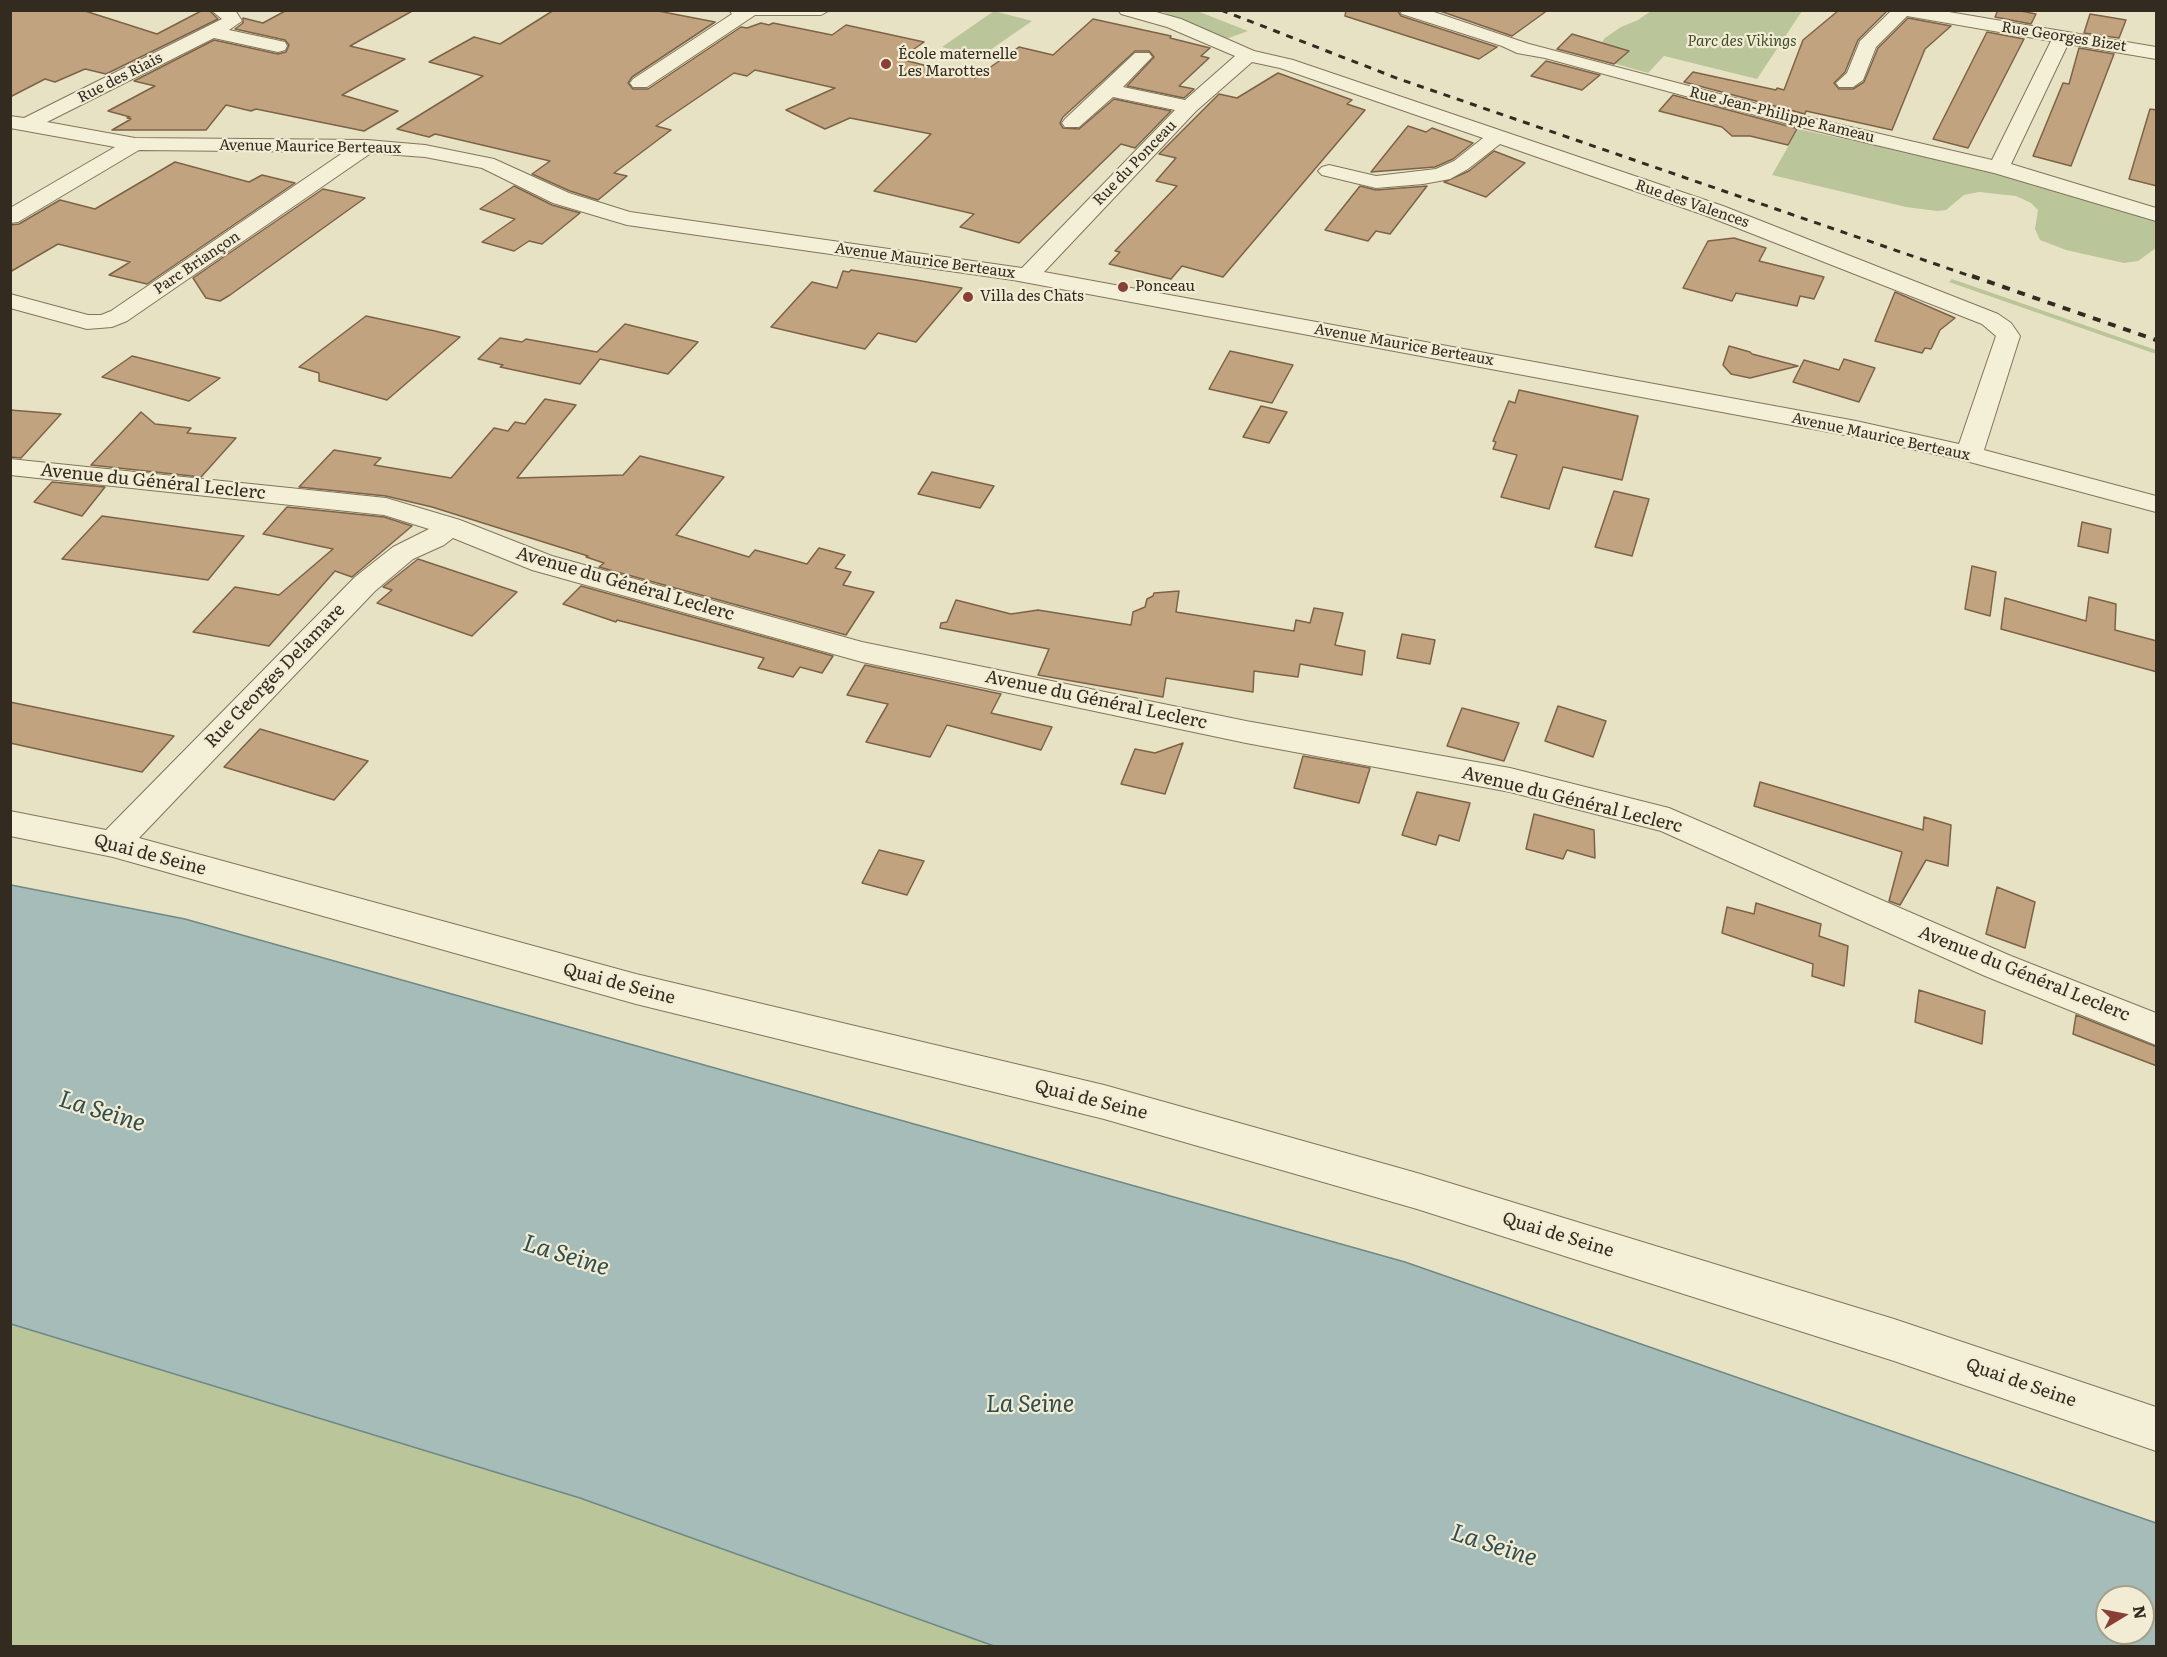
<!DOCTYPE html>
<html>
<head>
<meta charset="utf-8">
<style>
	body { margin:0 }
	#map { position:relative; width:2167px; height:1657px; overflow:hidden; background:#e8e2c5; font-family:Literata,serif }
	canvas { display:block }
	.frame { position:absolute; inset:0; border:12px solid #332b1f; pointer-events:none }
	.north { position:absolute; left:2095px; top:1585px; width:60px; height:60px; box-sizing:border-box; background:#f1ecd3; border:2px solid #a59f8b; border-radius:50%; rotate:80deg; font-size:16px; font-weight:700; line-height:24px; text-align:center; color:#332b1f }
	.north::after { content:''; display:block; margin:auto; width:21px; height:27px; background:#883f35; clip-path:polygon(50% 0,100% 100%,50% 72%,0 100%) }
</style>
</head>
<body>
<div id="map">
<canvas width="2167" height="1657"></canvas>
<div class="frame"></div>
<div class="north">N</div>
</div>
<script>
const ctx = document.querySelector('canvas').getContext('2d');
ctx.lineJoin = 'round';
function fillPath(path, color) { ctx.fillStyle = color; ctx.fill(path, 'evenodd'); }
const shape = rows => new Path2D(rows.map(r => 'M' + r).join(''));
function stroke(path, color, width, dash) { ctx.strokeStyle = color; ctx.lineWidth = width; ctx.lineCap = dash ? 'butt' : 'round'; ctx.setLineDash(dash || []); ctx.stroke(path); }
function write(font, color, halo, rows, align = 'center') {
  ctx.font = font + ' Literata,serif'; ctx.lineWidth = 4.5; ctx.setLineDash([]); ctx.textBaseline = 'middle'; ctx.strokeStyle = halo; ctx.fillStyle = color; for (const [text, x, y, turn = 0] of rows) {
    ctx.save(); ctx.translate(x, y); ctx.rotate((+turn || 0) * Math.PI / 180); ctx.textAlign = isNaN(turn) ? turn : align; if (halo) ctx.strokeText(text, 0, 0); ctx.fillText(text, 0, 0); ctx.restore();
  }
}
fillPath(shape([
	[994,11,1032,21,980,57,942,47],
	[1161,11,1197,11,1248,31,1226,39],
	[1651,11,1802,11,1757,79,1664,56,1648,73,1591,57,1605,38,1621,27,1638,20],
	[1798,129,1975,167,2156,220,2156,248,2138,261,2124,263,2066,250,2040,240,2035,229,2038,210,2031,203,2016,196,1979,192,1964,195,1946,210,1937,211,1906,207,1772,175],
	[1952,279,2156,350,2156,354,1949,282],
	[10,1324,580,1498,994,1646,11,1646]
]), '#bac59a');
const water = shape([
	[11,885,185,919,1405,1262,2156,1523,2156,1646,994,1646,580,1498,11,1324,11,885],
	[2107,1597,2143,1597,2143,1633,2107,1633,2107,1597]
]);
fillPath(water, '#a6bcb8');
stroke(water, '#6e8986', 1.5);
const building = shape([
	[10,10,82,10,157,34,203,10,209,10,218,19,106,74,85,69,55,82,45,79,10,97,10,10],
	[287,10,414,10,350,46,405,59,342,95,398,111,364,131,256,109,251,111,226,105,206,130,112,130,131,119,127,118,130,117,108,111,155,86,134,81,214,40,278,54,286,52,289,45,285,40,235,29,243,23,243,18,263,23,287,10],
	[554,10,653,10,715,22,632,77,628,83,633,89,648,89,741,27,747,28,761,23,769,25,773,23,832,35,846,25,924,42,900,59,975,78,1019,47,1053,55,1093,19,1171,36,1170,38,1210,48,1201,56,1209,58,1179,86,1194,89,1184,98,1127,86,1154,57,1149,51,1135,51,1063,117,1060,123,1063,128,1079,129,1114,99,1171,111,1135,148,1121,144,1019,243,960,227,974,214,874,191,931,134,850,118,825,129,786,110,835,88,755,70,747,76,734,73,656,126,671,130,614,173,627,176,598,200,570,191,532,174,550,161,435,134,429,137,397,129,483,76,429,62,474,37,500,44,554,10],
	[1346,10,1397,10,1401,16,1497,47,1479,59,1345,16,1346,10],
	[1437,10,1548,10,1512,36,1437,10],
	[1839,10,1888,10,1858,40,1845,72,1834,83,1839,89,1853,89,1864,82,1878,48,1908,18,1951,26,1925,49,1892,130,1806,111,1805,114,1684,82,1693,72,1776,90,1777,88,1784,90,1803,40,1839,10],
	[1998,10,2016,10,2036,14,2031,24,1995,17,1998,10],
	[2090,14,2126,20,2119,38,2084,33,2090,14],
	[1987,32,2024,39,1968,148,1933,139,1987,32],
	[1572,34,1629,51,1614,64,1557,49,1572,34],
	[2079,48,2114,54,2071,166,2033,156,2063,83,2069,84,2079,48],
	[1546,61,1600,75,1582,90,1531,76,1546,61],
	[1278,73,1352,100,1347,104,1365,110,1223,277,1182,266,1171,279,1109,264,1120,252,1115,251,1177,186,1156,181,1176,158,1159,154,1219,94,1237,98,1278,73],
	[1673,95,1795,128,1797,129,1788,145,1750,136,1732,136,1722,127,1659,111,1673,95],
	[2150,109,2157,110,2157,186,2129,179,2150,109],
	[1408,126,1426,132,1432,128,1473,143,1453,159,1435,167,1371,172,1408,126],
	[1494,151,1525,163,1486,197,1444,182,1469,171,1494,151],
	[175,162,249,182,262,175,295,183,147,284,109,275,130,262,58,244,10,272,10,225,19,224,60,200,95,209,175,162],
	[514,186,552,205,580,213,542,244,529,241,514,251,482,242,515,219,480,209,514,186],
	[1360,186,1376,190,1427,186,1390,234,1376,231,1368,241,1325,230,1360,186],
	[323,189,365,198,230,295,220,301,206,298,193,278,323,189],
	[1734,238,1766,248,1759,261,1824,277,1814,299,1800,296,1797,306,1736,293,1732,301,1683,288,1708,241,1734,238],
	[851,270,916,280,962,288,916,342,878,333,865,349,771,327,812,282,837,288,843,271,849,272,851,270],
	[1895,292,1955,318,1940,330,1931,349,1925,348,1922,353,1875,341,1895,292],
	[366,316,435,331,460,337,387,400,319,381,319,373,299,367,366,316],
	[625,324,698,342,668,374,600,359,580,384,500,367,503,365,478,359,500,338,522,342,526,339,597,352,625,324],
	[1729,346,1750,352,1752,354,1798,366,1750,378,1731,374,1723,365,1729,346],
	[1230,351,1293,365,1272,403,1209,389,1230,351],
	[132,356,220,378,189,401,102,377,132,356],
	[1844,359,1875,368,1859,402,1793,382,1804,360,1839,370,1844,359],
	[1519,390,1638,416,1622,480,1563,467,1549,509,1501,497,1517,455,1493,449,1496,442,1493,441,1509,401,1515,403,1519,390],
	[545,399,576,405,517,478,623,475,640,456,724,477,676,535,749,557,755,550,807,564,819,548,845,555,835,568,851,572,843,585,874,592,846,635,599,567,604,563,586,557,588,556,432,507,386,496,299,487,334,450,381,458,374,465,451,478,494,428,508,431,515,422,525,424,545,399],
	[1261,406,1287,412,1269,443,1243,437,1261,406],
	[10,410,61,414,21,458,10,457,10,410],
	[141,412,155,424,191,428,187,433,236,438,201,477,91,465,141,412],
	[932,472,994,486,980,508,918,494,932,472],
	[52,482,105,487,82,516,34,502,52,482],
	[1614,491,1649,499,1632,556,1595,547,1614,491],
	[287,507,384,517,412,526,352,577,335,571,269,646,193,632,235,587,279,595,333,549,263,534,287,507],
	[102,516,244,536,208,580,62,559,102,516],
	[2082,522,2111,529,2108,553,2078,546,2082,522],
	[418,559,517,592,472,636,377,603,392,590,383,587,418,559],
	[1972,566,1996,572,1990,616,1965,609,1972,566],
	[581,586,833,656,822,673,800,667,793,677,758,668,764,658,617,620,616,622,563,604,581,586],
	[1179,591,1176,612,1294,631,1296,620,1310,623,1314,608,1343,613,1335,645,1365,651,1362,675,1300,664,1298,677,1254,671,1253,692,1166,678,1163,697,1038,675,1049,649,940,628,941,623,947,622,956,600,1011,614,1038,610,1131,625,1133,612,1145,607,1147,599,1153,596,1154,593,1179,591],
	[2089,597,2116,604,2115,630,2157,641,2157,672,2001,629,2005,598,2086,621,2089,597],
	[1402,634,1435,640,1430,664,1397,658,1402,634],
	[865,665,1001,694,991,713,1052,727,1041,750,947,725,930,757,866,742,888,704,847,695,865,665],
	[10,702,73,715,174,736,142,772,10,743,10,702],
	[1558,706,1606,721,1593,757,1545,741,1558,706],
	[1462,708,1519,723,1504,761,1447,746,1462,708],
	[260,729,368,761,334,800,224,767,260,729],
	[1183,743,1165,794,1121,784,1135,749,1155,753,1183,743],
	[1303,756,1370,768,1359,803,1294,788,1303,756],
	[1760,782,1923,830,1924,817,1951,825,1948,866,1926,860,1900,905,1889,901,1902,852,1754,806,1760,782],
	[1417,792,1470,803,1459,841,1439,835,1436,845,1402,835,1417,792],
	[1534,814,1594,830,1595,858,1567,850,1563,859,1526,849,1534,814],
	[879,850,924,861,907,895,862,883,879,850],
	[1997,887,2035,902,2025,948,1986,934,1997,887],
	[1756,903,1821,924,1819,936,1848,946,1844,986,1812,976,1813,964,1722,933,1727,907,1754,914,1756,903],
	[1919,990,1985,1011,1982,1044,1915,1022,1919,990],
	[2076,1015,2157,1047,2157,1066,2073,1034,2076,1015]
]);
fillPath(building, '#c2a37f');
stroke(building, '#7d6346', 1.5);
const minor = shape([
	[211,10,235,10,242,21,229,30,285,42,287,46,285,50,278,52,214,38,47,122,135,138,367,140,425,145,494,159,569,193,630,212,1022,268,1175,110,1113,97,1079,127,1065,127,1062,123,1065,119,1135,53,1149,53,1152,57,1123,87,1185,100,1235,56,1167,27,1121,14,1118,10,1149,10,1181,19,1254,51,1293,60,1723,206,1998,314,2011,323,2020,336,1984,450,2156,496,2156,512,1966,461,1856,437,1013,280,627,225,553,203,482,168,425,157,371,153,127,321,112,327,87,329,10,308,10,294,88,315,101,315,111,311,344,152,139,150,18,222,10,223,10,208,115,147,10,128,10,116,24,118,222,19,211,10],
	[1252,62,1280,68,1483,138,1454,161,1436,169,1376,176,1329,165,1322,167,1318,171,1322,175,1376,188,1423,184,1450,179,1468,169,1500,144,1707,216,1982,324,1996,336,1959,444,1856,421,1044,272,1196,111,1252,62],
	[729,10,830,10,821,15,755,15,647,87,633,87,630,83,633,79,732,14,729,10],
	[1399,10,1428,10,1529,44,1807,117,1992,160,2051,41,1907,16,1876,47,1863,80,1853,87,1839,87,1836,83,1847,73,1860,41,1892,10,1937,10,2156,47,2156,59,2068,44,2011,164,2156,208,2156,221,1994,173,1796,126,1545,58,1517,53,1502,46,1402,14,1399,10],
	[10,459,386,498,460,520,552,556,862,642,1246,721,1510,768,1669,808,2011,956,2156,1013,2156,1045,1985,976,1661,831,1510,792,1246,743,862,662,532,570,453,538,444,545,413,559,375,591,139,838,636,974,1104,1085,1417,1173,1894,1319,2156,1407,2156,1451,1894,1361,1417,1209,1104,1119,636,1004,113,857,10,836,10,811,106,830,355,577,393,547,429,529,384,515,10,475,10,459]
]);
stroke(minor, '#81755d', 2);
fillPath(minor, '#f4efd7');
stroke(shape([
	[1221,10,1399,79,1976,278]
]), '#332b1f', 3, [7, 7]);
stroke(shape([
	[1972,276,2156,340]
]), '#332b1f', 4, [8, 8]);
for (const [x, y, r, color] of [
	[886,64,6,"#883f35"],
	[1123,287,6,"#883f35"],
	[968,297,6,"#883f35"]
]) { const dot = new Path2D(); dot.arc(x, y, r, 0, 2 * Math.PI); ctx.fillStyle = color; ctx.fill(dot); stroke(dot, '#f1ecd3', 2); }
write('15px', '#332b1f', '#f1ecd3', [
	["Rue Georges Bizet",2064,37,9],
	["Rue des Riais",120,78,-27],
	["Rue Jean-Philippe Rameau",1782,115,14],
	["Avenue Maurice Berteaux",310,147,1],
	["Rue du Ponceau",1135,163,-46],
	["Rue des Valences",1692,204,19],
	["Avenue Maurice Berteaux",925,261,8],
	["Parc Briançon",197,263,-34],
	["Avenue Maurice Berteaux",1404,345,10],
	["Avenue Maurice Berteaux",1881,437,12]
]);
write('italic 15px', '#3f4c28', '#f1ecd3', [
	["Parc des Vikings",1742,42]
]);
write('15px', '#332b1f', '#f1ecd3', [
	["École maternelle",898,55],
	["Les Marottes",898,72],
	["Ponceau",1135,287],
	["Villa des Chats",980,297]
], 'left');
write('18px', '#332b1f', '#f1ecd3', [
	["Avenue du Général Leclerc",153,482,6],
	["Avenue du Général Leclerc",625,584,16],
	["Rue Georges Delamare",275,676,-46],
	["Avenue du Général Leclerc",1096,700,12],
	["Avenue du Général Leclerc",1572,800,14],
	["Quai de Seine",150,855,15],
	["Avenue du Général Leclerc",2024,974,22],
	["Quai de Seine",619,984,15],
	["Quai de Seine",1091,1100,14],
	["Quai de Seine",1558,1235,17],
	["Quai de Seine",2021,1383,19]
]);
write('italic 24px', '#304e50', '#f1ecd3', [
	["La Seine",102,1112,17],
	["La Seine",566,1256,17],
	["La Seine",1030,1405],
	["La Seine",1494,1546,18]
]);
</script>
</body>
</html>
